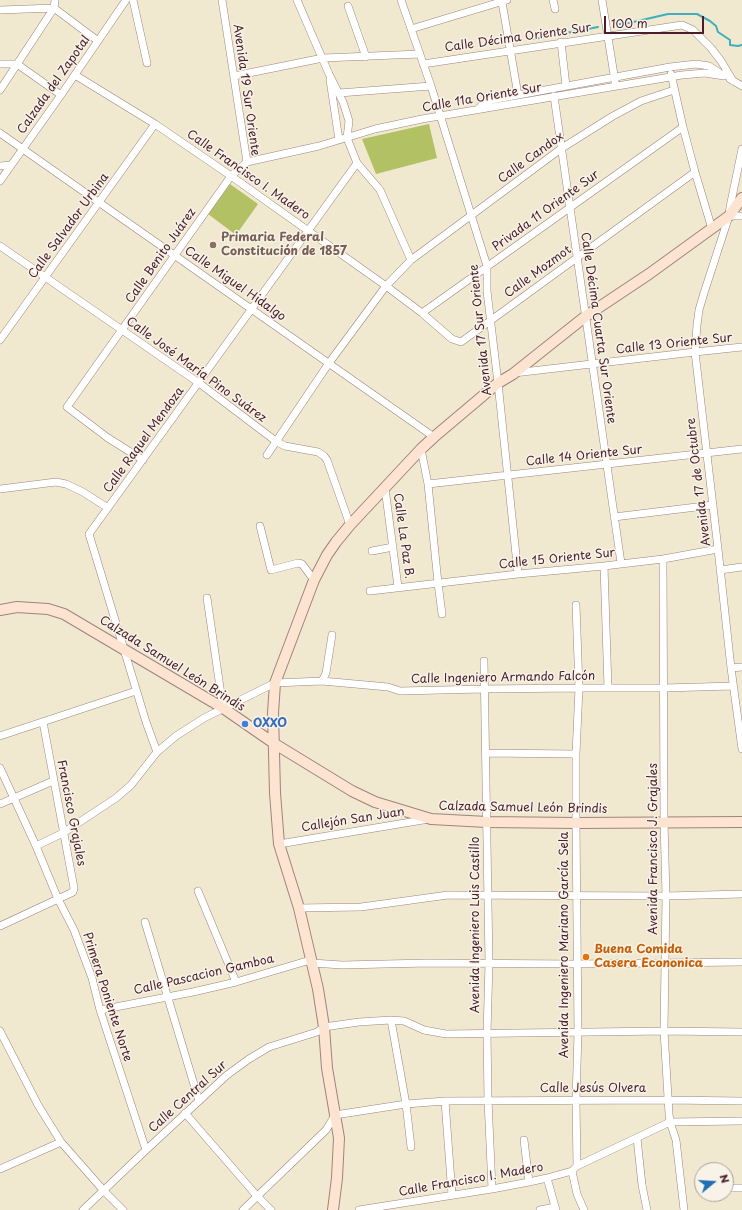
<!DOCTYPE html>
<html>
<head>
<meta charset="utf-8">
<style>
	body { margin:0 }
	#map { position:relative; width:742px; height:1210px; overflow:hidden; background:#f1e8d0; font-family:"Playpen Sans",sans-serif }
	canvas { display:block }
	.north { position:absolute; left:694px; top:1162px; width:40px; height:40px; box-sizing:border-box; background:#f7f3e8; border:1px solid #b29e9c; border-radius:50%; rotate:72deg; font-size:11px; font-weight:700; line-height:16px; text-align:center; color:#4a1f2b }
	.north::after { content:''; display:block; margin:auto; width:14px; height:18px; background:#1f6fb2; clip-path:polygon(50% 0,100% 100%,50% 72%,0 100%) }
	.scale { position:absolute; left:604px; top:16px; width:100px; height:18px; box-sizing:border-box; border:2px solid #4a1f2b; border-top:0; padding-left:5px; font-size:12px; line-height:14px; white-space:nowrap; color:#4a1f2b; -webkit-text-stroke:3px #f7f3e8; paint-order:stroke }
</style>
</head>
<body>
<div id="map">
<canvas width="742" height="1210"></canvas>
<div class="north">N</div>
<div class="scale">100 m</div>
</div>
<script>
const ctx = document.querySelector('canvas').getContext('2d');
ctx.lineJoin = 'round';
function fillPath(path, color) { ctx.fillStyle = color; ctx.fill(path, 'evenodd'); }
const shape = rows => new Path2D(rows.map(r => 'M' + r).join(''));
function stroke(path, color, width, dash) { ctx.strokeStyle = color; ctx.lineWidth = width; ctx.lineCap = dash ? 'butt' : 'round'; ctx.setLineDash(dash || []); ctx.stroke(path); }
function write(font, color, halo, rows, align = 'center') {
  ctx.font = font + ' "Playpen Sans",sans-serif'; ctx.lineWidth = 3; ctx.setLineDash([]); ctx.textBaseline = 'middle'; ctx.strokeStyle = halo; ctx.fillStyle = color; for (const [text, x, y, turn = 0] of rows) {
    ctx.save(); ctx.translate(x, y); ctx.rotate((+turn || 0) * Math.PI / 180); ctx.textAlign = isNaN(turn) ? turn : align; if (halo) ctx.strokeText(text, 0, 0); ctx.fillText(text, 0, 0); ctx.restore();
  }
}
fillPath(shape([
	[429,124,437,158,376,174,362,139],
	[230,184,258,204,236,235,208,214]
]), '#b2c164');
stroke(shape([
	[613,25,629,23,668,14,697,14,710,21,716,26,718,32,730,40,730,45,738,46,742,45],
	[534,39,598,27]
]), '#40aebe', 2);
const street = shape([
	[133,0,147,63],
	[222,0,247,162],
	[297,0,329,74,343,102,349,121,347,138,357,163,380,190,411,260],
	[401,0,431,86,487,266,487,291,498,383,518,574],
	[553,0,555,9],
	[602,0,615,81],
	[502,2,518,95],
	[348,6,366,57],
	[0,10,54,8,98,41],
	[411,29,507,0],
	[561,42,566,86],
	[0,64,17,64,61,95],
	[423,64,682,25,693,30,711,48,721,61,733,81],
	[671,74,683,127,695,172,712,229],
	[75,75,155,124,231,176,386,286,422,313,452,339,461,342,695,172],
	[234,76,323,58,420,54],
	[730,79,742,86],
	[330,80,339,140],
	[0,90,54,8,55,0],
	[339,93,431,86],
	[554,96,621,563],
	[478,109,483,104,491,100,670,67,696,64,709,66,721,74],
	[0,133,434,437],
	[742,149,730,207,729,216,704,293,699,310,697,325,695,352,718,549,731,668,742,749],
	[0,166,11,165],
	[0,181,61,95,126,0],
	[729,216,742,216],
	[0,246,199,383,277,442,285,446,318,452,324,456,327,460,350,525],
	[422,313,683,127],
	[0,340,155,124],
	[514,373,695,352,742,347],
	[421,449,428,484,438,583,442,614],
	[267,455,329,363,386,286,411,260,562,148,613,116,641,101,674,90],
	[143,460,108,438,67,407,231,176,247,162,319,146,375,129,422,119,682,75,705,73,724,76],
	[428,484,742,449],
	[385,488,398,587],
	[0,489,56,482,66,484,83,492,108,508],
	[614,517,713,505],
	[260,526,271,570,298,563,302,564,314,580],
	[372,551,393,547],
	[663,559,664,821,666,896,664,1031,669,1114,670,1122,676,1140,684,1210],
	[604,566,608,688],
	[720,570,742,567],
	[370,591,518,574,604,566,663,559,718,549],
	[207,598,223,708],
	[576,605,579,688,576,754,576,823,578,1032,576,1101,577,1166],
	[484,661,489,963,487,1033,488,1100,492,1189],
	[731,668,742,667],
	[322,681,326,673,332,635],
	[0,736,136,691],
	[157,752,146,722,89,534,357,163],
	[486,753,576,754],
	[0,768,36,846,58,899,74,930,92,978,100,1010,146,1150],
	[0,804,53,781],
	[279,844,429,819],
	[36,846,63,833,116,798,131,785,157,752,176,736,204,718,275,683,322,681,388,687,400,691,483,689,579,688,664,688,733,686],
	[198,891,236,982],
	[299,908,361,907,448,895,666,896,742,894],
	[145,922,199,1101],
	[0,926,73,892,74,888,43,722],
	[100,1010,193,992,236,982,307,961,312,963,342,965,428,963,577,964,742,962],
	[391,1020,406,1104,411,1147],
	[0,1031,38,1105,61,1142,104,1191,123,1210],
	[445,1101,452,1195],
	[185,1113,257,1196,271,1210],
	[637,1138,642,1185,647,1210],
	[524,1140,529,1182],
	[0,1169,61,1142],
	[572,1171,577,1194,584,1210],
	[547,1178,556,1210],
	[726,1188,742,1188],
	[83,1210,146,1150,227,1075,249,1059,269,1047,317,1032,324,1027,359,1022,391,1020,404,1021,424,1030,446,1034,664,1031,742,1032],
	[243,1210,326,1130,335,1115,406,1104,445,1101,667,1100,742,1101],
	[359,1210,492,1189,529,1182,547,1178,572,1171,577,1166,670,1122,742,1121],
	[540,1210,555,1207]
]);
const secondary = shape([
	[0,610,17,607,32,608,48,609,64,614,223,708,275,744,352,791,375,802,431,819,487,822,576,823,742,822],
	[333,1210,337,1178,339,1138,327,1068,324,1027,318,989,299,908,279,844,275,793,273,713,275,683,314,580,327,555,336,542,350,525,421,449,434,437,498,383,513,374,586,316,649,274,729,216,742,198]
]);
stroke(street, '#9e847e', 8);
stroke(secondary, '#9e847e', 12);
stroke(street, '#fff', 7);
stroke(secondary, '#fde4d1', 10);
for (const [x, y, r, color] of [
	[213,245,4,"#8d6e63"],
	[245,724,4,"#3f7fe0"],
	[586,957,4,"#e8710a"]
]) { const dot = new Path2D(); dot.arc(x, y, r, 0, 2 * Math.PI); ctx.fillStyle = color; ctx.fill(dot); stroke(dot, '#f7f3e8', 1.5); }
write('12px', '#4a1f2b', '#f7f3e8', [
	["Calle Décima Oriente Sur",518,38,-8],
	["Calzada del Zapotal",54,85,-55],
	["Avenida 19 Sur Oriente",246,90,82],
	["Calle 11a Oriente Sur",482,98,-10],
	["Calle Candox",531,158,-36],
	["Calle Francisco I. Madero",248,175,35],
	["Privada 11 Oriente Sur",546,211,-36],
	["Calle Salvador Urbina",69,226,-54],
	["Calle Benito Juárez",161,256,-55],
	["Calle Mozmot",538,272,-36],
	["Calle Miguel Hidalgo",235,284,35],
	["Calle Décima Cuarta Sur Oriente",598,328,82],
	["Avenida 17 Sur Oriente",481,330,-96],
	["Calle 13 Oriente Sur",674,344,-6],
	["Calle José María Pino Suárez",196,370,36],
	["Calle Raquel Mendoza",144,440,-54],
	["Calle 14 Oriente Sur",584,456,-6],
	["Avenida 17 de Octubre",699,482,-97],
	["Calle La Paz B.",403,536,82],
	["Calle 15 Oriente Sur",557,559,-6],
	["Calzada Samuel León Brindis",172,664,32],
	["Calle Ingeniero Armando Falcón",503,678,-1],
	["Calzada Samuel León Brindis",523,808,1],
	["Francisco Grajales",71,813,79],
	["Callejón San Juan",353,820,-9],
	["Avenida Francisco J. Grajales",654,849,-90],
	["Avenida Ingeniero Luis Castillo",476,925,-90],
	["Avenida Ingeniero Mariano García Sela",565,945,-90],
	["Calle Pascacion Gamboa",204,975,-13],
	["Primera Poniente Norte",107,997,72],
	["Calle Jesús Olvera",593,1089],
	["Calle Central Sur",188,1097,-42],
	["Calle Francisco I. Madero",471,1180,-10]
]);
write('bold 12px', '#785e54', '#f7f3e8', [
	["Primaria Federal",221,238],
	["Constitución de 1857",221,252]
], 'left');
write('bold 12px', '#366cbe', '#f7f3e8', [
	["OXXO",253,724]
], 'left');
write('bold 12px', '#c56008', '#f7f3e8', [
	["Buena Comida",594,950],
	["Casera Econonica",594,964]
], 'left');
</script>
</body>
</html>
